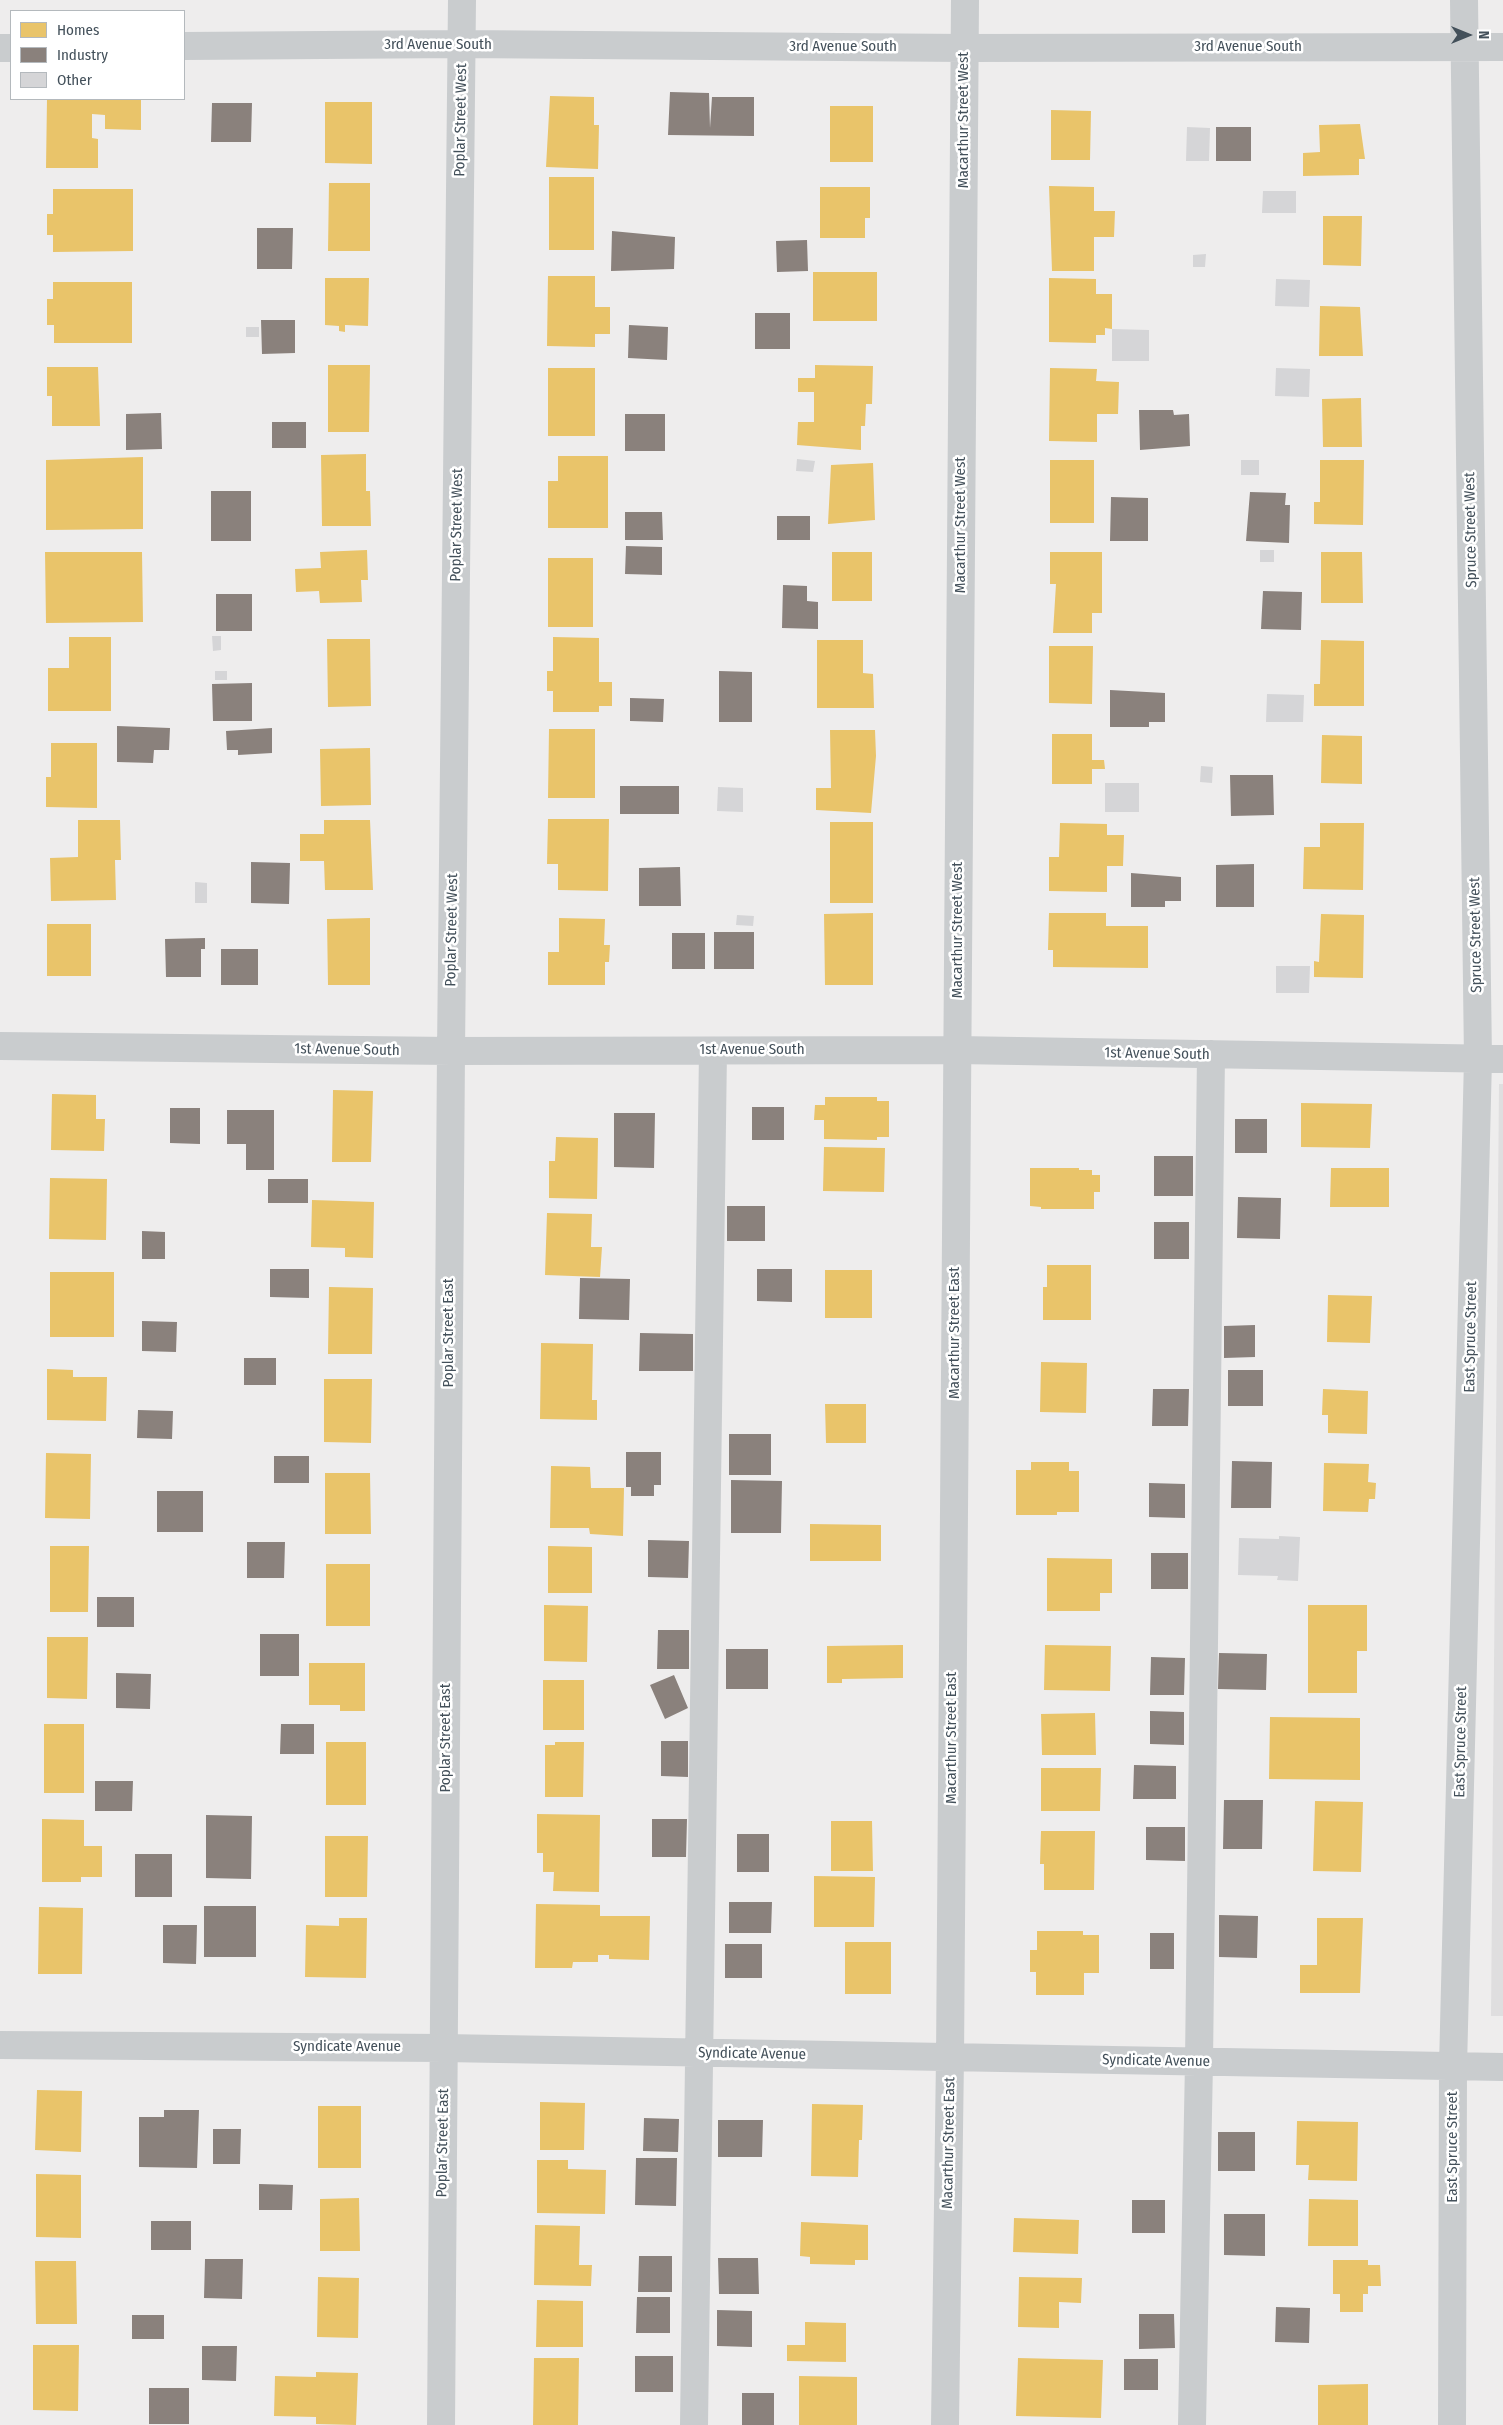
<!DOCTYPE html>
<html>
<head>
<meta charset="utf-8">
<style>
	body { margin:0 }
	#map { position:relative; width:1503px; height:2425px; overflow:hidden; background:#eeeded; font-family:"Fira Sans Condensed",sans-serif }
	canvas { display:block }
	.legend { position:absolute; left:10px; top:10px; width:175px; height:90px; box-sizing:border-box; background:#fff; border:1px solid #b4b9bd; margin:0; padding:6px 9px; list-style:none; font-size:15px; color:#43505a }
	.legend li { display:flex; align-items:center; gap:10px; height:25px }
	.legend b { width:25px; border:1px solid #b4b9bd }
	.north { position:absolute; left:1443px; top:10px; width:50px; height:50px; -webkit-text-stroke:4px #fff; paint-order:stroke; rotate:90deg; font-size:14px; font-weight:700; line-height:20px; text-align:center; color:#43505a }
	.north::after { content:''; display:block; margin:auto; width:18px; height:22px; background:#43505a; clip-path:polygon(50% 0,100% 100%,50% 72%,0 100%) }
</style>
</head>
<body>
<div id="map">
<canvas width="1503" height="2425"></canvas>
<ul class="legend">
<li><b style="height:14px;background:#e9c46a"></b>Homes</li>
<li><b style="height:14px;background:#8a817c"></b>Industry</li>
<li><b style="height:14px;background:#d5d5d7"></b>Other</li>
</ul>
<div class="north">N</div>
</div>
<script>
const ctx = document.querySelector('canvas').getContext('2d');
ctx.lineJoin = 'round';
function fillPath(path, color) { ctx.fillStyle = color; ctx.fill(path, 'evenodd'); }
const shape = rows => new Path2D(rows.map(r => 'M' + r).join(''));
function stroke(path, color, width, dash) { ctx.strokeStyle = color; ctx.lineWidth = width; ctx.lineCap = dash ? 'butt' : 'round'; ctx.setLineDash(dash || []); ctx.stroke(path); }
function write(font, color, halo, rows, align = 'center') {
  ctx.font = font + ' "Fira Sans Condensed",sans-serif'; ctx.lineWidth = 5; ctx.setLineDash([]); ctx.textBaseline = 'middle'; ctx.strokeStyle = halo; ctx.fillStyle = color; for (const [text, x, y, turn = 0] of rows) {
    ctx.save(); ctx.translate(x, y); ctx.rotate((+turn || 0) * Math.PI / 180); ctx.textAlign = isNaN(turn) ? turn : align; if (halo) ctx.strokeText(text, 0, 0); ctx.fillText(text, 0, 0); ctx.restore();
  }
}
fillPath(shape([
	[1499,1084,1503,1084,1503,2016,1491,2016]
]), '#dfdedf');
fillPath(shape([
	[550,96,594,97,594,125,599,125,598,169,546,167],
	[47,99,141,99,141,130,105,129,105,115,92,114,92,138,98,139,98,168,46,168],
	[325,102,372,102,372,164,325,163],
	[830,106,873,106,873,162,830,162],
	[1051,110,1091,111,1090,160,1051,160],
	[1360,124,1365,159,1359,159,1359,175,1303,176,1303,153,1320,152,1319,125],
	[549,177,594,177,594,250,549,250],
	[329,183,370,183,370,251,328,251],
	[1049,186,1094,187,1094,211,1115,211,1114,237,1094,237,1094,271,1052,271],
	[820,187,870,187,870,218,865,218,865,238,820,238],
	[53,189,133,189,133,251,53,252,53,235,47,235,47,214,53,214],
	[1323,216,1362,216,1361,266,1323,265],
	[813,272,877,272,877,321,813,321],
	[548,276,595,276,595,307,610,307,610,334,595,334,595,347,547,346],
	[325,278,369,278,368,326,345,325,345,332,339,331,339,326,325,325],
	[1049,278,1096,279,1096,294,1112,294,1112,329,1105,328,1105,335,1096,335,1096,343,1049,342],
	[53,282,132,282,132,343,54,343,54,325,47,325,47,299,53,299],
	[1320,306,1360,307,1363,356,1319,356],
	[328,365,370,365,369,432,328,432],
	[815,365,873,366,872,404,866,404,865,426,861,426,861,450,797,445,798,422,814,422,814,392,798,392,798,378,815,378],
	[47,367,98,367,100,426,52,426,52,396,47,396],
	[548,368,595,368,595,436,548,436],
	[1050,368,1097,369,1096,381,1119,382,1118,414,1097,414,1097,442,1049,441],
	[1361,398,1362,447,1323,447,1322,399],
	[366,454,366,491,370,491,371,526,322,526,321,455],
	[558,456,608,456,608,528,548,528,548,481,558,481],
	[143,457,143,529,46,530,46,460],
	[1050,460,1094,460,1094,523,1050,523],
	[1320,460,1364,460,1363,525,1314,524,1314,502,1320,502],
	[873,463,875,520,828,524,831,465],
	[367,550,368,580,361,580,362,602,320,603,319,591,296,592,295,569,321,568,320,552],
	[45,552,142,552,143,622,46,623],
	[832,552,872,552,872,601,832,601],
	[1050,552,1102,552,1102,613,1092,613,1092,633,1053,633,1056,584,1050,584],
	[1321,552,1362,552,1363,603,1321,603],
	[548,558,593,558,593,627,548,627],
	[69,637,111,637,111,711,48,711,48,668,69,668],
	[553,637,599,638,599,682,612,682,612,706,599,706,599,712,553,712,553,691,547,691,547,671,553,671],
	[327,639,370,639,371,706,328,707],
	[817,640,863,640,863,673,873,674,874,708,817,708],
	[1321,640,1364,641,1364,706,1314,706,1314,684,1320,684],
	[1049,646,1093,646,1092,704,1049,703],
	[549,729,595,729,595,798,548,798],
	[830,730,875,730,876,756,871,813,816,810,816,788,831,788],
	[1052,734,1092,734,1092,760,1104,760,1105,769,1092,769,1092,784,1052,784],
	[1322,735,1362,736,1362,784,1321,783],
	[51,743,97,743,97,808,46,807,46,777,51,777],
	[370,748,371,805,321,806,320,749],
	[548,819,609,819,608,891,558,890,558,864,547,864],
	[78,820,120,820,121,860,115,860,116,900,51,901,50,858,78,857],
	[324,820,370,820,373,890,325,890,324,861,300,861,300,834,324,834],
	[830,822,873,822,873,903,830,903],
	[1060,823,1107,824,1107,835,1124,835,1123,866,1107,866,1107,892,1049,891,1049,857,1059,857],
	[1320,823,1364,823,1363,890,1303,889,1304,847,1320,847],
	[873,913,873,985,825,985,824,914],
	[1049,913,1106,913,1106,926,1148,926,1148,968,1053,967,1053,950,1048,950],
	[1321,914,1364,915,1363,978,1314,977,1314,961,1319,962],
	[370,918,370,985,328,985,327,919],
	[559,918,605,919,604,945,610,945,609,962,605,962,605,985,548,985,548,952,559,952],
	[47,924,91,924,91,976,47,976],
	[333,1090,373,1091,371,1162,332,1162],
	[52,1094,96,1095,96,1119,105,1119,104,1151,51,1150],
	[825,1097,877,1097,877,1101,889,1101,889,1137,877,1137,877,1140,824,1139,824,1120,814,1120,815,1105,825,1105],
	[1301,1103,1372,1104,1370,1148,1301,1147],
	[556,1137,598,1138,597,1199,549,1198,549,1161,555,1161],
	[824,1147,885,1148,884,1192,823,1191],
	[1030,1168,1079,1168,1079,1170,1092,1170,1092,1175,1100,1175,1100,1192,1094,1192,1094,1209,1041,1209,1041,1207,1030,1206],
	[1331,1168,1389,1168,1389,1207,1330,1207],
	[50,1178,107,1179,106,1240,49,1239],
	[312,1200,374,1202,373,1258,345,1257,345,1248,311,1247],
	[547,1213,592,1214,591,1247,602,1247,600,1277,545,1275],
	[1047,1265,1091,1265,1091,1320,1043,1320,1043,1287,1047,1287],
	[825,1270,872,1270,872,1318,825,1318],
	[50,1272,114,1272,114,1337,50,1337],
	[329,1287,373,1288,372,1354,328,1354],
	[1328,1295,1372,1296,1370,1343,1327,1342],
	[541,1343,593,1344,592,1400,597,1400,597,1420,540,1419],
	[1041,1362,1087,1363,1086,1413,1040,1412],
	[47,1369,73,1370,73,1377,107,1377,106,1421,47,1420],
	[324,1379,372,1379,371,1443,324,1442],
	[1323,1389,1368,1391,1367,1434,1328,1433,1328,1415,1322,1415],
	[825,1404,866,1404,866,1443,826,1443],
	[46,1453,91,1454,90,1519,45,1518],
	[1031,1462,1069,1462,1069,1471,1079,1471,1079,1512,1057,1512,1057,1515,1016,1515,1016,1470,1031,1470],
	[1324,1463,1369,1464,1368,1482,1376,1483,1375,1499,1369,1499,1368,1512,1323,1511],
	[551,1466,590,1467,591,1488,624,1488,623,1536,590,1534,589,1528,550,1528],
	[325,1473,370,1473,371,1534,325,1534],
	[810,1524,881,1525,881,1561,810,1561],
	[50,1546,89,1546,88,1612,50,1612],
	[548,1546,592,1547,592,1593,548,1593],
	[1047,1558,1112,1559,1112,1593,1100,1593,1100,1611,1047,1611],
	[326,1564,370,1564,370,1626,326,1626],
	[544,1605,588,1606,587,1662,544,1661],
	[1308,1605,1367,1605,1367,1651,1357,1651,1357,1693,1308,1693],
	[47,1637,88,1637,87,1699,47,1698],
	[903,1645,903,1678,842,1679,842,1683,827,1683,827,1646],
	[1045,1645,1111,1646,1110,1691,1044,1690],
	[309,1663,365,1663,365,1711,340,1711,340,1705,309,1705],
	[543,1680,584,1680,584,1730,543,1730],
	[1095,1713,1096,1755,1042,1755,1041,1714],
	[1270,1717,1360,1718,1360,1780,1269,1779],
	[44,1724,84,1724,84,1793,44,1793],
	[326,1742,366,1742,366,1805,326,1805],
	[555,1742,584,1742,583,1797,545,1797,545,1745,555,1745],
	[1041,1768,1101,1768,1100,1811,1041,1811],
	[1315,1801,1363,1802,1361,1872,1313,1871],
	[537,1814,600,1815,599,1892,553,1891,554,1872,543,1872,543,1853,537,1853],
	[42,1819,84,1820,84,1846,102,1846,102,1877,81,1877,81,1882,42,1882],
	[831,1821,872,1821,873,1871,831,1871],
	[1041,1831,1095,1831,1094,1890,1044,1890,1044,1864,1040,1864],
	[325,1836,368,1836,367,1897,325,1897],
	[814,1876,875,1877,874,1927,814,1927],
	[536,1904,600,1905,600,1916,650,1916,649,1960,609,1959,609,1955,598,1955,598,1962,573,1962,572,1968,535,1968],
	[39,1907,83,1908,82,1974,38,1974],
	[339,1918,367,1918,366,1978,305,1977,306,1925,339,1926],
	[1317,1918,1363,1918,1360,1993,1300,1993,1300,1965,1317,1965],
	[1037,1931,1083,1931,1083,1935,1099,1935,1099,1973,1084,1973,1084,1995,1036,1995,1036,1972,1030,1972,1030,1950,1037,1950],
	[845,1942,891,1942,891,1994,845,1994],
	[37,2090,82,2091,81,2152,35,2150],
	[540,2102,585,2103,584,2150,540,2150],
	[812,2104,863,2105,862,2140,859,2140,858,2177,811,2176],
	[318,2106,361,2106,361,2168,318,2168],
	[1297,2121,1358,2122,1357,2181,1308,2180,1309,2165,1296,2165],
	[537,2160,568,2160,568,2169,606,2170,605,2214,537,2213],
	[36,2174,81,2175,81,2238,36,2237],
	[359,2198,360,2251,320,2251,320,2199],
	[1309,2199,1358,2200,1358,2246,1308,2246],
	[1014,2218,1079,2220,1078,2254,1013,2252],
	[801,2222,868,2225,868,2260,855,2260,855,2265,810,2264,810,2257,800,2256],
	[535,2225,580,2226,579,2265,592,2265,591,2286,534,2285],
	[1333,2260,1368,2260,1368,2265,1380,2265,1381,2286,1368,2286,1368,2294,1363,2294,1363,2312,1340,2312,1340,2294,1333,2294],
	[35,2261,76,2261,77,2324,36,2324],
	[318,2277,359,2278,358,2338,317,2337],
	[1019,2277,1082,2278,1081,2303,1059,2302,1059,2328,1018,2327],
	[537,2300,583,2301,583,2347,536,2347],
	[805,2322,846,2323,846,2362,787,2361,787,2345,805,2345],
	[33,2345,79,2345,78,2411,33,2410],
	[534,2358,579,2358,578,2425,533,2425],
	[1018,2358,1103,2360,1101,2418,1016,2416],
	[316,2372,358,2373,356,2425,316,2424,316,2417,274,2416,275,2376,316,2377],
	[799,2376,857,2377,857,2425,799,2425],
	[1368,2384,1368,2425,1318,2425,1318,2385]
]), '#e9c46a');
fillPath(shape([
	[670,92,709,93,710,128,712,97,754,97,754,136,668,135],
	[212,103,252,103,251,142,211,142],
	[1216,127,1251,127,1251,161,1216,161],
	[257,228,293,228,292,269,257,269],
	[612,231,675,237,674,269,611,271],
	[807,240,808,271,777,272,776,241],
	[755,313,790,313,790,349,755,349],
	[261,320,295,320,295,353,262,354],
	[629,325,668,327,667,360,628,358],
	[1139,410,1173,410,1174,415,1189,414,1190,446,1140,450],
	[161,413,162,449,126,450,126,414],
	[625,414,665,414,665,451,625,451],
	[272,422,306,422,306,448,272,448],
	[211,491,251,491,251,541,211,541],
	[1250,492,1286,493,1285,505,1290,505,1289,543,1246,541],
	[1111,497,1148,498,1148,541,1110,541],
	[625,512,662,512,663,540,625,540],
	[777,516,810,516,810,540,777,540],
	[626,546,662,547,662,575,625,574],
	[783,585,807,586,807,601,818,602,818,629,782,628],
	[1263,591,1302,592,1301,630,1261,629],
	[216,594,252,594,252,631,216,631],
	[719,671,752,672,752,722,719,722],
	[252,683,252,721,213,721,212,684],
	[1110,690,1165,693,1165,722,1149,722,1149,727,1110,727],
	[630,698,664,699,663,722,630,721],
	[117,726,170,728,169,750,154,750,153,763,117,762],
	[272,728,272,753,238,755,238,750,227,750,226,731],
	[1230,775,1273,775,1274,815,1231,816],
	[620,786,679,786,679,814,620,814],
	[251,862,290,863,289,904,251,903],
	[1254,864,1254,907,1216,907,1216,865],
	[680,867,681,906,639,906,639,868],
	[1131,873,1181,877,1181,901,1165,901,1165,907,1131,907],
	[714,932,754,932,754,969,714,969],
	[672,933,705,933,705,969,672,969],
	[205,938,205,949,201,949,201,977,166,977,165,939],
	[221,949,258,949,258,985,221,985],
	[752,1107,784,1107,784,1140,752,1140],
	[170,1108,200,1108,200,1144,170,1143],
	[227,1110,274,1110,274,1170,246,1170,246,1144,227,1144],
	[614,1113,655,1113,654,1168,614,1167],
	[1235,1119,1267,1119,1267,1153,1235,1153],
	[1154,1156,1193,1156,1193,1196,1154,1196],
	[268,1179,308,1179,308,1203,268,1203],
	[1238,1197,1281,1198,1280,1239,1237,1238],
	[727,1206,765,1206,765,1241,727,1241],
	[1154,1222,1189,1222,1189,1259,1154,1259],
	[142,1231,165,1232,165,1259,142,1259],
	[270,1269,309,1269,309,1298,270,1297],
	[757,1269,792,1269,792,1302,757,1301],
	[580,1278,630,1279,629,1320,579,1319],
	[142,1321,177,1322,176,1352,142,1351],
	[1255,1325,1255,1357,1224,1358,1224,1326],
	[640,1333,693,1334,693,1371,639,1371],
	[244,1358,276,1358,276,1385,244,1385],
	[1228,1370,1263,1370,1263,1406,1228,1406],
	[1153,1389,1189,1389,1188,1426,1152,1426],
	[138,1410,173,1411,172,1439,137,1438],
	[729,1434,771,1434,771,1475,729,1475],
	[626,1452,661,1452,661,1485,654,1485,654,1496,631,1496,631,1487,626,1487],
	[274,1456,309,1456,309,1483,274,1483],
	[1232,1461,1272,1462,1271,1508,1231,1508],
	[731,1480,782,1481,781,1533,731,1533],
	[1149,1483,1185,1484,1185,1518,1149,1517],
	[157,1491,203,1491,203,1532,157,1532],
	[648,1540,689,1541,688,1578,648,1577],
	[247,1542,285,1542,284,1578,247,1578],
	[1151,1553,1188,1553,1188,1589,1151,1589],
	[97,1597,134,1597,134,1627,97,1627],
	[658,1630,689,1630,689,1669,657,1669],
	[260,1634,299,1634,299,1676,260,1676],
	[726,1649,768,1649,768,1689,726,1689],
	[1219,1653,1267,1654,1266,1690,1218,1689],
	[1151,1657,1185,1658,1184,1695,1150,1695],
	[116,1673,151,1674,150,1709,116,1708],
	[674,1675,688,1708,665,1719,650,1685],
	[1150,1711,1184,1712,1184,1745,1150,1744],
	[281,1724,314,1724,314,1754,280,1754],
	[661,1741,688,1741,688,1777,661,1776],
	[1134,1765,1176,1766,1176,1799,1133,1799],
	[95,1781,133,1781,132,1811,95,1811],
	[1224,1800,1263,1800,1262,1849,1223,1849],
	[206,1815,252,1816,251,1879,206,1878],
	[652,1819,687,1819,686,1857,652,1857],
	[1146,1827,1185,1827,1185,1861,1146,1860],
	[737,1834,769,1834,769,1872,737,1872],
	[135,1854,172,1854,172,1897,135,1897],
	[729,1902,772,1902,771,1933,729,1933],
	[204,1906,256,1906,256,1957,204,1957],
	[1219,1915,1258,1916,1257,1958,1219,1957],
	[163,1925,197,1925,196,1964,163,1963],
	[1150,1933,1174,1933,1174,1969,1150,1969],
	[725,1944,762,1944,762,1978,725,1978],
	[164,2110,199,2110,197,2168,139,2167,139,2117,164,2117],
	[644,2118,679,2119,678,2152,643,2151],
	[718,2120,763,2120,762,2157,718,2157],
	[213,2129,241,2129,240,2164,213,2164],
	[1218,2132,1255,2132,1255,2171,1218,2171],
	[636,2158,677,2158,676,2206,635,2205],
	[259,2184,293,2185,292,2210,259,2210],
	[1132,2200,1165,2200,1165,2233,1132,2233],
	[1224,2214,1265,2214,1265,2256,1224,2255],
	[151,2221,191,2221,191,2250,151,2250],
	[639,2256,672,2256,672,2292,638,2292],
	[718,2258,758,2258,759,2294,719,2294],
	[205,2259,243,2259,242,2299,204,2298],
	[637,2297,670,2297,670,2333,636,2333],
	[1276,2307,1310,2308,1309,2343,1275,2342],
	[717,2310,752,2311,752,2347,717,2346],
	[1139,2314,1174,2314,1175,2348,1139,2349],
	[132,2315,164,2315,164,2339,132,2339],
	[202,2346,237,2346,236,2381,202,2380],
	[635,2356,673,2356,673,2392,635,2392],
	[1124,2359,1158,2359,1158,2390,1124,2390],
	[149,2388,189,2388,189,2424,149,2424],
	[742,2393,774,2393,774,2425,742,2425]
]), '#8a817c');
fillPath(shape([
	[1187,127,1210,128,1209,161,1186,161],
	[1263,191,1296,191,1296,213,1262,213],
	[1206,254,1205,267,1193,267,1193,255],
	[1276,279,1310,280,1309,307,1275,306],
	[246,327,259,327,259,337,246,337],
	[1112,329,1149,330,1149,361,1112,361],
	[1276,368,1310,369,1309,397,1275,396],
	[797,459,815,461,813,472,796,471],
	[1241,460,1259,460,1259,475,1241,475],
	[1260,550,1274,550,1274,562,1260,562],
	[212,636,221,636,221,650,213,651],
	[215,671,227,671,227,680,215,680],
	[1267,694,1304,695,1303,722,1266,722],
	[1201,766,1213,767,1212,783,1200,782],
	[1105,783,1139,783,1139,812,1105,812],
	[718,787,743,788,743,812,717,811],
	[195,882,207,883,207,903,195,903],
	[737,915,754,916,753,926,736,925],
	[1276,966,1310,966,1309,993,1276,993],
	[1279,1536,1300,1537,1298,1581,1277,1580,1278,1576,1238,1575,1239,1538,1279,1539]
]), '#d5d5d7');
stroke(shape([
	[184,46,462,44,965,48,1503,47],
	[0,48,11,48],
	[0,1046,451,1051,957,1050,1503,1059],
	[0,2045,444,2048,1503,2067],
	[441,2425,451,1051,462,0],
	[694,2425,713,1051],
	[945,2425,950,2057,965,0],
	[1192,2425,1199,2062,1211,1054],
	[1452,2425,1453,2067,1478,1059,1464,0]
]), '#c9ccce', 28);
write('15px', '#43505a', '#fff', [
	["3rd Avenue South",438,45],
	["3rd Avenue South",843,47],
	["3rd Avenue South",1248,47],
	["Poplar Street West",461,120,-89],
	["Macarthur Street West",964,120,-90],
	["Poplar Street West",457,525,-89],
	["Macarthur Street West",961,525,-90],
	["Spruce Street West",1471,530,-91],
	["Poplar Street West",452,930,-89],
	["Macarthur Street West",958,930,-90],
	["Spruce Street West",1476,935,-91],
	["1st Avenue South",347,1050,1],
	["1st Avenue South",752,1050],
	["1st Avenue South",1157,1054,1],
	["Poplar Street East",449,1333,-90],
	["Macarthur Street East",955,1333,-90],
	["East Spruce Street",1471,1337,-89],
	["Poplar Street East",446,1738,-90],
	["Macarthur Street East",952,1738,-90],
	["East Spruce Street",1461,1742,-89],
	["Syndicate Avenue",347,2047],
	["Syndicate Avenue",752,2054,1],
	["Syndicate Avenue",1156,2061,1],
	["Poplar Street East",443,2143,-89],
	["Macarthur Street East",949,2143,-89],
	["East Spruce Street",1453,2147,-90]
]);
</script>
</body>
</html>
